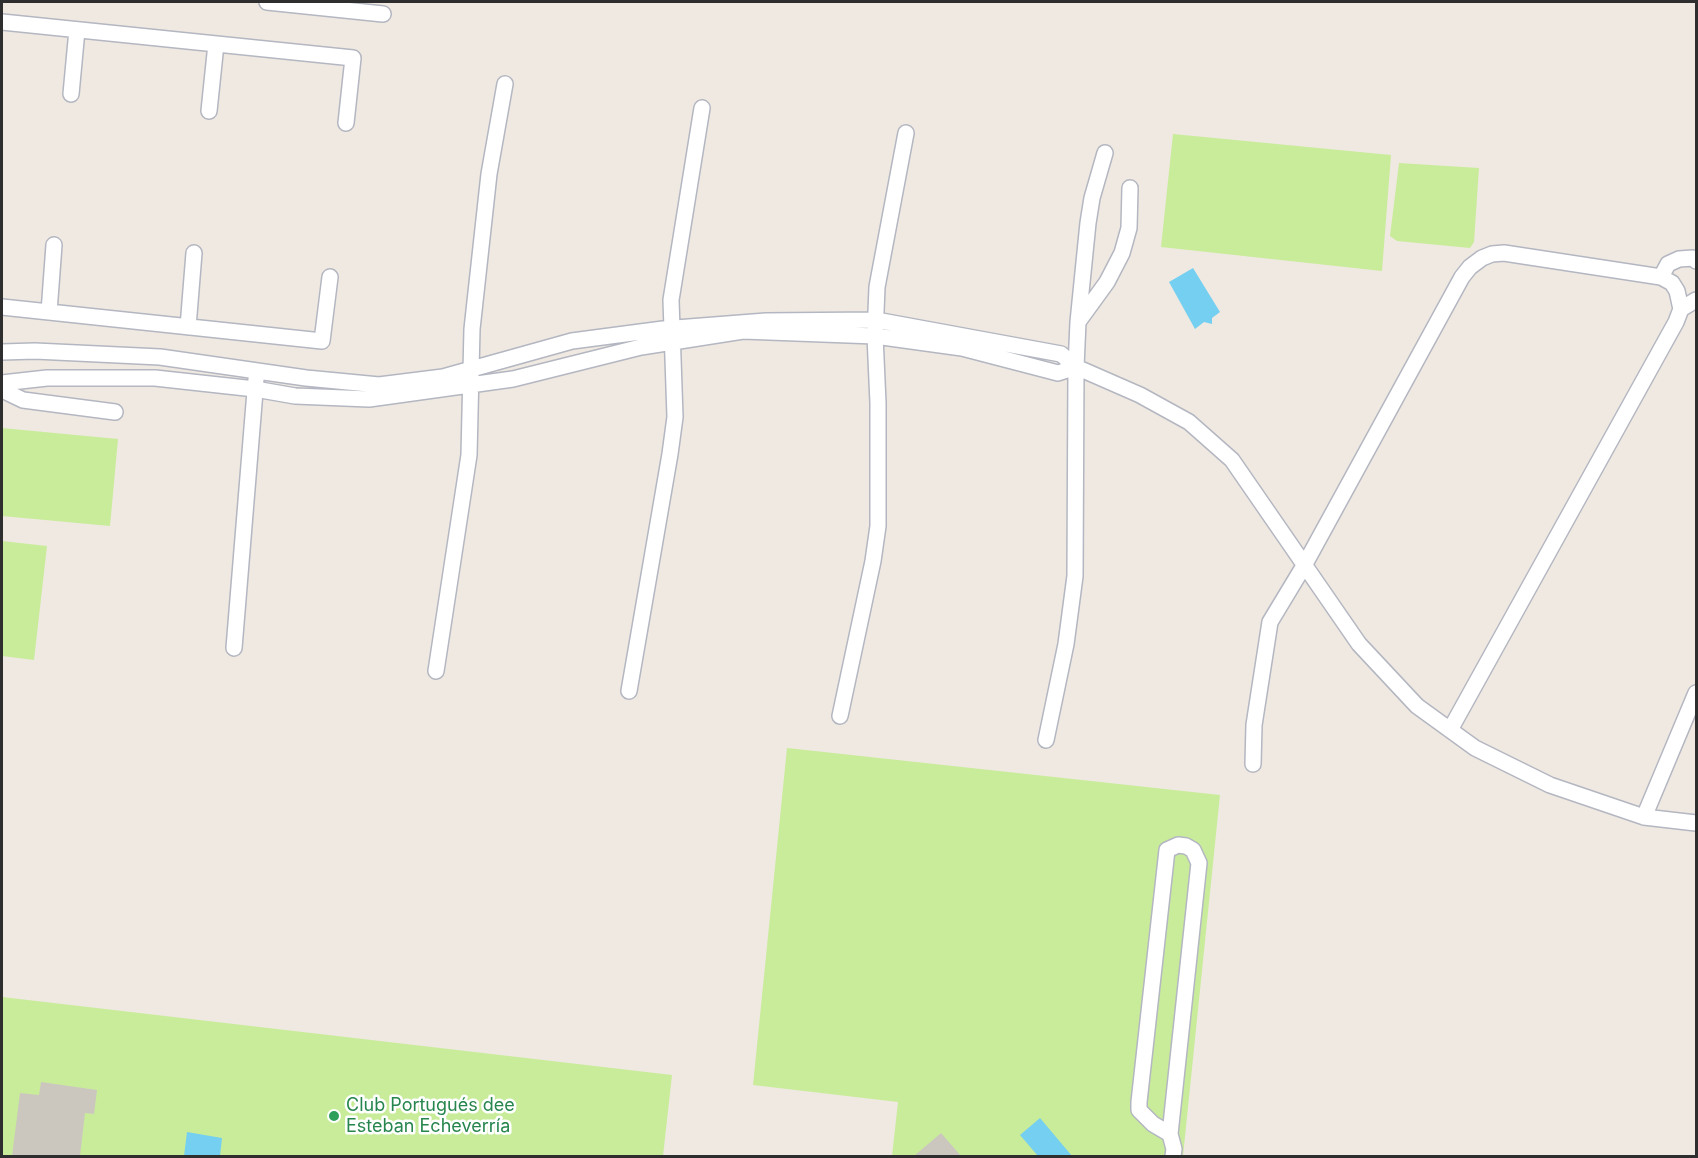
<!DOCTYPE html>
<html>
<head>
<meta charset="utf-8">
<style>
	body { margin:0 }
	#map { position:relative; width:1698px; height:1158px; overflow:hidden; background:#efe9e1; font-family:Inter,sans-serif }
	canvas { display:block }
	.frame { position:absolute; inset:0; border:3px solid #2e2e2e; pointer-events:none }
</style>
</head>
<body>
<div id="map">
<canvas width="1698" height="1158"></canvas>
<div class="frame"></div>
</div>
<script>
const ctx = document.querySelector('canvas').getContext('2d');
ctx.lineJoin = 'round';
function fillPath(path, color) { ctx.fillStyle = color; ctx.fill(path, 'evenodd'); }
const shape = rows => new Path2D(rows.map(r => 'M' + r).join(''));
function stroke(path, color, width, dash) { ctx.strokeStyle = color; ctx.lineWidth = width; ctx.lineCap = dash ? 'butt' : 'round'; ctx.setLineDash(dash || []); ctx.stroke(path); }
function write(font, color, halo, rows, align = 'center') {
  ctx.font = font + ' Inter,sans-serif'; ctx.lineWidth = 5; ctx.setLineDash([]); ctx.textBaseline = 'middle'; ctx.strokeStyle = halo; ctx.fillStyle = color; for (const [text, x, y, turn = 0] of rows) {
    ctx.save(); ctx.translate(x, y); ctx.rotate((+turn || 0) * Math.PI / 180); ctx.textAlign = isNaN(turn) ? turn : align; if (halo) ctx.strokeText(text, 0, 0); ctx.fillText(text, 0, 0); ctx.restore();
  }
}
fillPath(shape([
	[1173,134,1391,155,1382,271,1161,247],
	[1399,163,1479,168,1474,242,1470,248,1397,241,1390,236],
	[2,428,118,439,110,526,2,516],
	[2,541,47,546,34,660,2,656],
	[787,748,1220,795,1183,1156,892,1156,898,1102,753,1085],
	[2,997,672,1075,663,1156,2,1156]
]), '#c9ec9a');
fillPath(shape([
	[1193,268,1220,312,1212,318,1212,324,1204,322,1195,329,1169,282],
	[1040,1118,1072,1156,1038,1156,1020,1135],
	[187,1132,222,1138,220,1156,184,1156]
]), '#75cff0');
fillPath(shape([
	[41,1082,97,1090,94,1114,85,1113,80,1156,12,1156,20,1093,39,1095],
	[941,1133,961,1156,914,1156]
]), '#cbc7bf');
const minor = shape([
	[267,2,383,14],
	[2,22,353,58,346,123],
	[71,94,77,30],
	[209,111,216,44],
	[1661,277,1668,264,1679,259,1693,258,1696,261],
	[2,307,322,341,330,277],
	[1681,309,1696,300],
	[49,312,54,245],
	[1078,322,1107,282,1122,253,1129,228,1130,188],
	[188,327,194,253],
	[2,352,35,351,160,357,306,378,379,385,443,377,572,341,663,329,766,321,876,320,1061,354,1076,367,1140,395,1189,422,1232,460,1359,644,1417,706,1475,748,1550,785,1644,817,1696,823],
	[2,383,47,378,155,378,255,389,295,396,369,399,513,379,641,347,743,331,875,336,962,348,1058,373,1076,367],
	[2,390,23,400,115,412],
	[234,648,256,379],
	[436,671,469,455,472,329,489,174,505,84],
	[629,691,670,454,675,417,671,300,702,108],
	[840,716,873,561,878,526,878,403,875,336,877,287,906,133],
	[1046,740,1066,644,1075,576,1076,367,1078,322,1088,223,1092,198,1105,153],
	[1253,764,1254,725,1270,622,1305,564,1462,277,1470,267,1482,258,1492,254,1504,253,1661,277,1672,283,1677,291,1681,309,1676,322,1450,730],
	[1644,817,1696,693],
	[1170,1134,1199,863,1193,850,1186,846,1178,845,1167,850,1139,1102,1139,1110,1153,1124,1170,1134,1174,1149,1173,1156]
]);
stroke(minor, '#b4b7c1', 18);
stroke(minor, '#fff', 15);
for (const [x, y, r, color] of [
	[334,1116,6,"#2e9e5b"]
]) { const dot = new Path2D(); dot.arc(x, y, r, 0, 2 * Math.PI); ctx.fillStyle = color; ctx.fill(dot); stroke(dot, '#fff', 2); }
write('18px', '#27864d', '#fff', [
	["Club Portugués dee",346,1106],
	["Esteban Echeverría",346,1127]
], 'left');
</script>
</body>
</html>
